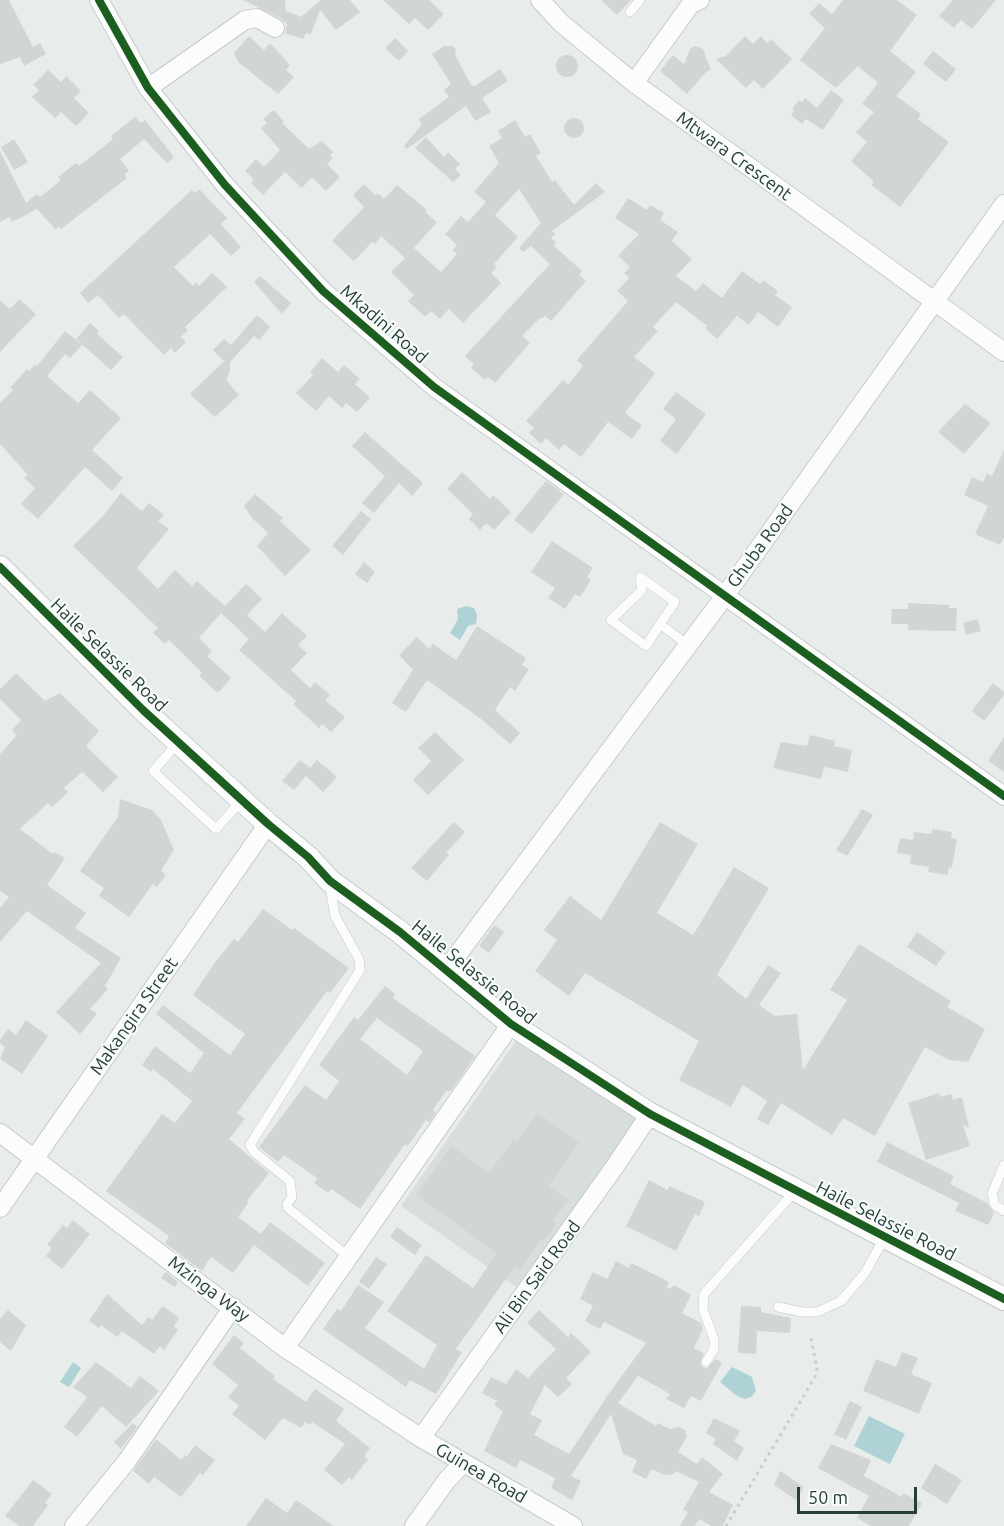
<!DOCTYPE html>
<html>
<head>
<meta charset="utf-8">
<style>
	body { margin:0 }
	#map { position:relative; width:1004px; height:1526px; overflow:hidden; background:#e8edeb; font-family:Ubuntu,sans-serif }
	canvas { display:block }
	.scale { position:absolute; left:797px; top:1487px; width:120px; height:27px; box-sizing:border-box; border:3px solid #273f38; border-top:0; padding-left:8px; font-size:18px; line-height:21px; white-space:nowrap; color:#273f38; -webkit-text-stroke:4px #f7fbf9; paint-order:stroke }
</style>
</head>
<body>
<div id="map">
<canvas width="1004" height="1526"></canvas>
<div class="scale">50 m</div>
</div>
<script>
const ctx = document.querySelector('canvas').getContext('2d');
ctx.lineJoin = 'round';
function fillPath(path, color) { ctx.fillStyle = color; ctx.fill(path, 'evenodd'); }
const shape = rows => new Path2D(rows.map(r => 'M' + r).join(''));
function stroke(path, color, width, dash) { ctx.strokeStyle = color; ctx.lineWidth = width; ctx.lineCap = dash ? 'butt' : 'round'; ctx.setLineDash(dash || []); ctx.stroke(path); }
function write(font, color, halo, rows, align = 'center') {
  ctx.font = font + ' Ubuntu,sans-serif'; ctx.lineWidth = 4.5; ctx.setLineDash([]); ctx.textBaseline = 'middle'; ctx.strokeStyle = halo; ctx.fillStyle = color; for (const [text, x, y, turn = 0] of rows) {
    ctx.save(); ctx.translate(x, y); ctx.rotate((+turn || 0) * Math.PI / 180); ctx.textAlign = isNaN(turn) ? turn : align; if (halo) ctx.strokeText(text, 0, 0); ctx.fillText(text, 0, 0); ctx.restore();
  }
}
fillPath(shape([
	[520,1035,642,1112,519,1289,401,1206]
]), '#d7dedb');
fillPath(shape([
	[466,606,474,608,477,615,476,624,468,626,460,640,450,633,458,619,457,609],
	[73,1362,81,1368,69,1387,60,1382],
	[732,1367,752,1377,756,1391,751,1397,745,1399,737,1396,720,1382],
	[869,1416,905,1434,890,1464,854,1446]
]), '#aed2d6');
fillPath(shape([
	[0,0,9,0,33,47,40,43,46,54,24,66,20,57,0,64],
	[243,0,285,0,286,11,301,17,321,0,350,0,360,12,336,30,320,10,311,34,306,33,303,39,285,33,287,24,280,18],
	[383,0,429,0,444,14,428,30,415,18,409,24],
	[601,0,631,0,617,15],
	[843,0,897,0,917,15,890,51,916,72,896,96,921,114,918,119,949,142,900,207,871,185,874,182,851,161,867,142,856,132,874,112,862,104,878,83,858,66,836,88,800,60,825,28,809,14,819,3,832,14],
	[953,0,996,0,972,29,961,20,954,28,939,16],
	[249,36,264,50,270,43,290,65,286,70,294,77,278,94,238,62,234,53],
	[745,36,753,44,761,36,767,43,771,39,792,59,763,89,754,80,746,88,716,59,726,56],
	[395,38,408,51,399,61,385,48],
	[444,46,452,46,456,49,455,55,471,85,475,86,500,69,508,81,482,98,491,112,475,121,466,106,407,149,404,146,422,124,419,119,449,97,444,90,451,84,432,54],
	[695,46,703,49,711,70,706,72,687,94,660,71,673,55,684,64,690,49],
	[933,51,956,69,946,82,923,64],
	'556 66a11 11 0 1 1 22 0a11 11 0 1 1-22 0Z',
	[48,70,61,82,66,76,81,91,74,98,89,113,76,126,61,112,55,118,32,97,39,90,33,85],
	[831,90,844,100,823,130,806,119,802,124,791,115,794,111,792,109,799,100,802,102,805,98,817,108],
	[274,110,284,122,282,123,309,149,322,141,333,152,330,155,333,158,327,164,340,177,326,191,312,177,302,188,285,172,263,195,251,183,254,180,245,171,256,159,264,167,280,150,261,128,267,123,263,119],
	[135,117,141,123,145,120,174,157,167,163,144,139,120,159,129,171,125,174,127,178,61,229,59,227,55,229,37,209,12,222,9,217,0,222,0,151,26,203,37,194,40,197,61,180,58,177,76,163,79,166,113,139,111,136],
	'564 128a10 10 0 1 1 20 0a10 10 0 1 1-20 0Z',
	[515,120,525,137,530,134,541,153,536,156,552,182,555,180,574,205,596,183,605,192,552,231,556,234,551,238,556,243,554,246,582,271,579,275,586,281,551,321,545,316,541,319,540,318,522,336,530,343,495,383,488,377,485,380,471,368,474,364,465,356,550,264,531,246,523,252,519,248,541,223,519,189,495,215,518,237,494,264,497,267,491,273,501,283,463,323,449,309,440,319,431,311,425,317,408,301,414,295,391,272,405,258,381,236,375,244,372,242,354,261,332,241,364,207,353,195,364,184,375,195,378,193,384,199,397,185,427,210,425,212,437,222,414,248,441,272,457,254,452,250,457,245,445,234,461,216,468,222,486,202,474,192,499,163,489,146,502,138,498,131],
	[426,137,444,157,448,152,460,164,455,169,461,175,453,182,415,148],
	[14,139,28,162,14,170,1,147],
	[199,189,227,218,221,224,241,247,231,256,210,234,174,267,193,286,196,282,199,286,212,273,227,287,185,327,188,330,181,337,186,342,175,353,171,348,164,355,124,314,119,318,98,295,88,303,80,293,192,190,195,193],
	[628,198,647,210,650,205,664,213,660,220,678,232,672,241,692,259,676,276,696,291,703,283,722,298,742,271,760,284,763,280,778,291,775,295,792,307,778,327,758,312,749,325,737,316,717,339,705,328,707,326,676,302,653,327,658,331,634,357,655,373,625,413,642,425,632,439,608,422,581,457,564,444,559,450,546,438,541,444,529,433,534,428,526,421,563,380,568,385,583,366,577,360,628,301,617,291,629,278,624,273,630,267,618,256,639,234,615,218],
	[260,276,291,303,282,314,254,282],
	[19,299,36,314,0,352,0,300,10,309],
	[257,315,270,327,259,340,254,336,230,362,230,372,226,380,239,395,215,417,190,394,224,361,213,350,224,339,231,345],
	[90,323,99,331,97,334,123,357,111,370,76,339],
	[65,331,82,345,70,358,65,354,47,376,78,403,90,390,121,418,92,450,123,478,112,491,85,467,38,519,21,504,35,488,24,478,28,475,0,444,0,403,13,390,10,388,27,369,29,371,35,364,37,366],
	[322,358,338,372,344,365,360,379,355,384,370,398,357,412,346,403,342,408,329,396,316,411,296,393,313,375,310,372],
	[676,392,706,414,677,454,660,441,676,419,663,409],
	[965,404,991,423,964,454,938,432],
	[365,432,423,483,412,496,399,483,374,513,362,503,385,476,352,446],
	[1004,450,1004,537,1000,545,975,534,988,506,964,495,972,477,983,482,987,473,992,476],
	[462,472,490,499,493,495,511,512,494,530,486,523,480,530,469,519,473,514,447,489],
	[546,481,564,494,532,534,514,520],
	[121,493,142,511,149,503,164,515,158,521,169,529,137,568,158,589,175,570,192,586,197,581,225,606,246,584,262,599,247,615,265,632,282,613,307,636,298,645,307,653,291,670,310,688,315,682,330,695,325,700,345,717,331,732,322,724,319,728,293,704,296,701,239,650,249,639,221,613,199,638,212,651,207,656,231,678,218,693,199,676,202,673,169,640,165,644,153,633,158,628,73,546,102,517],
	[255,494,283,518,280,521,311,550,285,576,257,546,268,533,252,518,244,506],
	[361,511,371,519,343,555,332,546],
	[552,541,593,568,587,577,591,580,580,597,575,594,565,609,548,598,555,588,531,572],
	[364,562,375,572,367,583,355,574],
	[908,603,949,605,949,608,957,608,956,631,908,630,908,624,891,624,892,609,908,609],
	[978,619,981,631,966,635,963,623],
	[477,626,526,658,522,665,529,669,515,691,510,687,495,710,520,733,510,744,481,719,427,680,406,712,392,703,413,670,399,655,417,637,429,649,433,644,456,660],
	[16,673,45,701,60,693,99,731,86,746,118,777,103,792,82,772,64,788,68,792,52,807,48,803,20,829,53,854,54,852,65,858,47,885,86,913,75,928,121,958,105,986,108,989,90,1009,97,1014,80,1034,56,1012,101,963,27,911,0,942,0,908,9,897,0,891,0,754,17,735,12,730,21,720,0,699,0,689],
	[993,683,1004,692,1004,695,984,721,972,711],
	[435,732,464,760,428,795,413,780,431,761,418,748],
	[810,735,835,741,834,746,852,750,848,772,824,767,821,779,773,768,781,742,807,746],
	[1004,737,1004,772,988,761],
	[300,760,310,768,317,760,337,777,323,792,306,776,294,790,282,781],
	[120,799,152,810,161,820,174,850,161,871,166,875,157,887,153,884,129,917,99,896,104,888,80,871,118,817],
	[862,809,873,815,847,856,836,850],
	[454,822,465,832,446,853,449,855,427,881,411,868],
	[660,822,698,844,657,913,693,935,734,867,769,888,717,975,746,999,768,965,781,973,759,1005,775,1016,797,1014,803,1070,847,1000,830,990,859,944,951,1001,947,1007,985,1029,968,1062,949,1060,925,1047,875,1136,843,1118,832,1135,781,1103,768,1125,757,1119,767,1101,743,1085,731,1107,679,1080,699,1041,585,973,569,996,535,971,557,940,544,930,570,896,601,920],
	[932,829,952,832,951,838,957,839,952,868,949,867,948,875,928,872,929,867,910,864,911,855,897,853,900,838,913,840,914,832,931,834],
	[263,909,292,930,294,928,349,968,330,993,327,991,237,1113,245,1119,229,1139,269,1173,247,1201,249,1202,238,1217,261,1234,270,1222,325,1263,308,1286,254,1245,233,1273,211,1257,202,1271,165,1243,169,1236,106,1191,162,1114,175,1123,192,1101,153,1069,151,1072,142,1065,155,1046,190,1073,204,1053,156,1014,163,1005,230,1055,245,1034,193,995,216,961,234,939,238,942],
	[494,925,504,932,489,953,479,946],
	[917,932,946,952,936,966,907,947],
	[385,986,395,994,393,998,475,1056,451,1091,446,1091,433,1110,436,1112,429,1123,426,1120,408,1146,405,1144,360,1209,331,1189,328,1193,314,1183,317,1178,284,1155,278,1162,259,1147,305,1085,326,1100,339,1081,319,1065,354,1017,358,1020],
	[377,1018,423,1051,407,1075,360,1039],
	[26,1020,48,1036,22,1074,0,1059,5,1047,0,1043,0,1040,8,1029,16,1035],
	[939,1093,940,1097,951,1094,953,1100,962,1097,969,1128,963,1125,970,1146,926,1160,908,1103],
	[538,1113,579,1143,549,1186,568,1200,553,1221,557,1223,544,1241,541,1239,520,1269,515,1266,456,1349,462,1352,436,1394,410,1380,406,1387,323,1329,337,1309,341,1311,358,1285,384,1302,365,1328,424,1369,437,1345,387,1311,426,1255,473,1288,497,1253,416,1195,452,1146,489,1173,513,1140,517,1142],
	[887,1142,954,1176,950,1184,987,1203,994,1213,988,1225,955,1211,959,1203,877,1162],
	[649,1180,668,1190,669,1186,705,1202,699,1216,695,1214,676,1251,626,1226],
	[73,1220,90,1234,62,1269,46,1256,52,1248,47,1245,63,1225,67,1228],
	[397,1227,422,1245,415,1255,390,1237],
	[376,1257,387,1264,369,1289,359,1282],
	[616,1261,629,1268,631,1263,669,1282,667,1287,670,1289,674,1285,691,1295,682,1313,701,1323,703,1329,694,1348,704,1353,700,1365,706,1369,716,1359,722,1363,701,1401,691,1396,684,1408,666,1399,670,1394,638,1376,618,1403,656,1426,658,1423,670,1429,678,1427,685,1430,687,1436,678,1452,697,1464,702,1457,723,1474,709,1492,733,1505,723,1526,712,1526,699,1519,695,1526,680,1526,688,1512,683,1510,699,1482,676,1471,674,1474,664,1475,652,1469,646,1479,632,1472,637,1460,623,1454,611,1414,571,1476,581,1481,572,1500,551,1488,555,1478,520,1460,516,1468,484,1451,503,1411,494,1405,497,1401,482,1393,491,1377,506,1384,516,1369,528,1378,556,1349,527,1323,539,1310,568,1337,571,1333,591,1352,566,1378,572,1384,558,1397,545,1385,530,1414,542,1420,534,1435,569,1454,606,1398,604,1395,607,1396,646,1343,604,1322,600,1329,585,1321,593,1306,580,1299,589,1280,593,1272,607,1279],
	[166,1272,178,1282,175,1287,161,1278],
	[107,1294,142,1325,148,1317,152,1320,163,1306,179,1318,174,1326,178,1330,164,1350,160,1346,154,1354,122,1331,117,1337,101,1325,99,1328,89,1321],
	[741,1306,761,1307,761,1312,791,1318,790,1333,757,1331,756,1354,738,1353],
	[8,1310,26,1325,11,1351,0,1342,0,1319],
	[234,1335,244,1343,240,1348,275,1376,273,1379,306,1402,315,1389,344,1409,336,1421,370,1448,364,1456,368,1459,352,1480,349,1477,342,1485,324,1470,345,1444,312,1422,310,1425,305,1422,301,1428,283,1418,265,1440,232,1414,239,1406,228,1397,238,1385,212,1364],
	[902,1352,918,1358,911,1374,932,1383,919,1414,863,1391,876,1359,896,1367],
	[96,1362,131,1388,140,1376,159,1391,126,1427,102,1406,77,1437,64,1427,87,1397,73,1387],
	[850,1401,862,1407,846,1440,834,1434],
	[714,1418,740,1431,734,1441,744,1448,737,1461,713,1444,716,1439,706,1433],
	[133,1423,137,1427,121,1449,114,1442],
	[156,1439,181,1460,185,1455,187,1457,195,1445,215,1460,203,1475,200,1473,181,1497,154,1477,149,1484,133,1471],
	[831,1444,871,1460,864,1476,902,1497,903,1493,922,1503,909,1526,871,1526,857,1518,869,1496,818,1468],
	[935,1464,962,1480,947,1504,921,1488],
	[780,1471,804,1487,796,1500,774,1485],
	[33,1480,52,1494,45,1503,48,1505,33,1526,19,1526,5,1516],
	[266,1498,287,1513,296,1500,334,1526,246,1526]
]), '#d1d6d4');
const service = shape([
	[630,12,640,0],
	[660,624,646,646,611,620,642,590,640,577,675,602,660,624,688,645],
	[178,743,153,771,216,829,242,800],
	[330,887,335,916,359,959,360,970,250,1145,254,1152,290,1181,292,1197,287,1204,288,1208,349,1257],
	[1004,1165,992,1194,995,1205,1004,1211],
	[778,1307,802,1312,817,1312,841,1301,865,1273,884,1238],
	[706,1362,714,1349,714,1339,703,1309,704,1294,795,1191]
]);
const minor = shape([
	[99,0,148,88,225,185,323,291,434,387,1004,796],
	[540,0,561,23,634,83,1004,352],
	[634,83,691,4,700,0],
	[148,88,245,20,257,18,275,28],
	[446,970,724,597,1004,204],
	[0,1133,285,1348,421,1438,573,1526],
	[0,1208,268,824],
	[285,1348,511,1024],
	[421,1438,616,1165,650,1114],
	[74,1526,127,1461,233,1307],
	[414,1526,447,1480,463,1463]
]);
const tertiary = shape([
	[0,567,143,710,268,824,308,857,330,881,400,932,511,1024,650,1114,1004,1299]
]);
stroke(service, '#c5cac8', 10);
stroke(minor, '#c5cac8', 20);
stroke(tertiary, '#c5cac8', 24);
stroke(shape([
	[726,1526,815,1377,817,1369,811,1337]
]), '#c7cecb', 3, [3, 4.5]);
stroke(service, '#fcfcfc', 9);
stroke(minor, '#fcfcfc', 18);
stroke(tertiary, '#fcfcfc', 22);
stroke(shape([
	[99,0,148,88,225,185,323,291,434,387,1004,796],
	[0,567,143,710,268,824,308,857,330,881,400,932,511,1024,650,1114,1004,1299]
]), '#1b5e20', 8);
write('18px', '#273f38', '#f7fbf9', [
	["Mtwara Crescent",734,156,36],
	["Mkadini Road",384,324,41],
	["Ghuba Road",760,546,-54],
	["Haile Selassie Road",109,655,44],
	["Haile Selassie Road",474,972,39],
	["Makangira Street",134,1016,-55],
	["Haile Selassie Road",886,1221,27],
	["Ali Bin Said Road",537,1277,-54],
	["Mzinga Way",209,1289,37],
	["Guinea Road",481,1473,30]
]);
</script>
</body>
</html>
